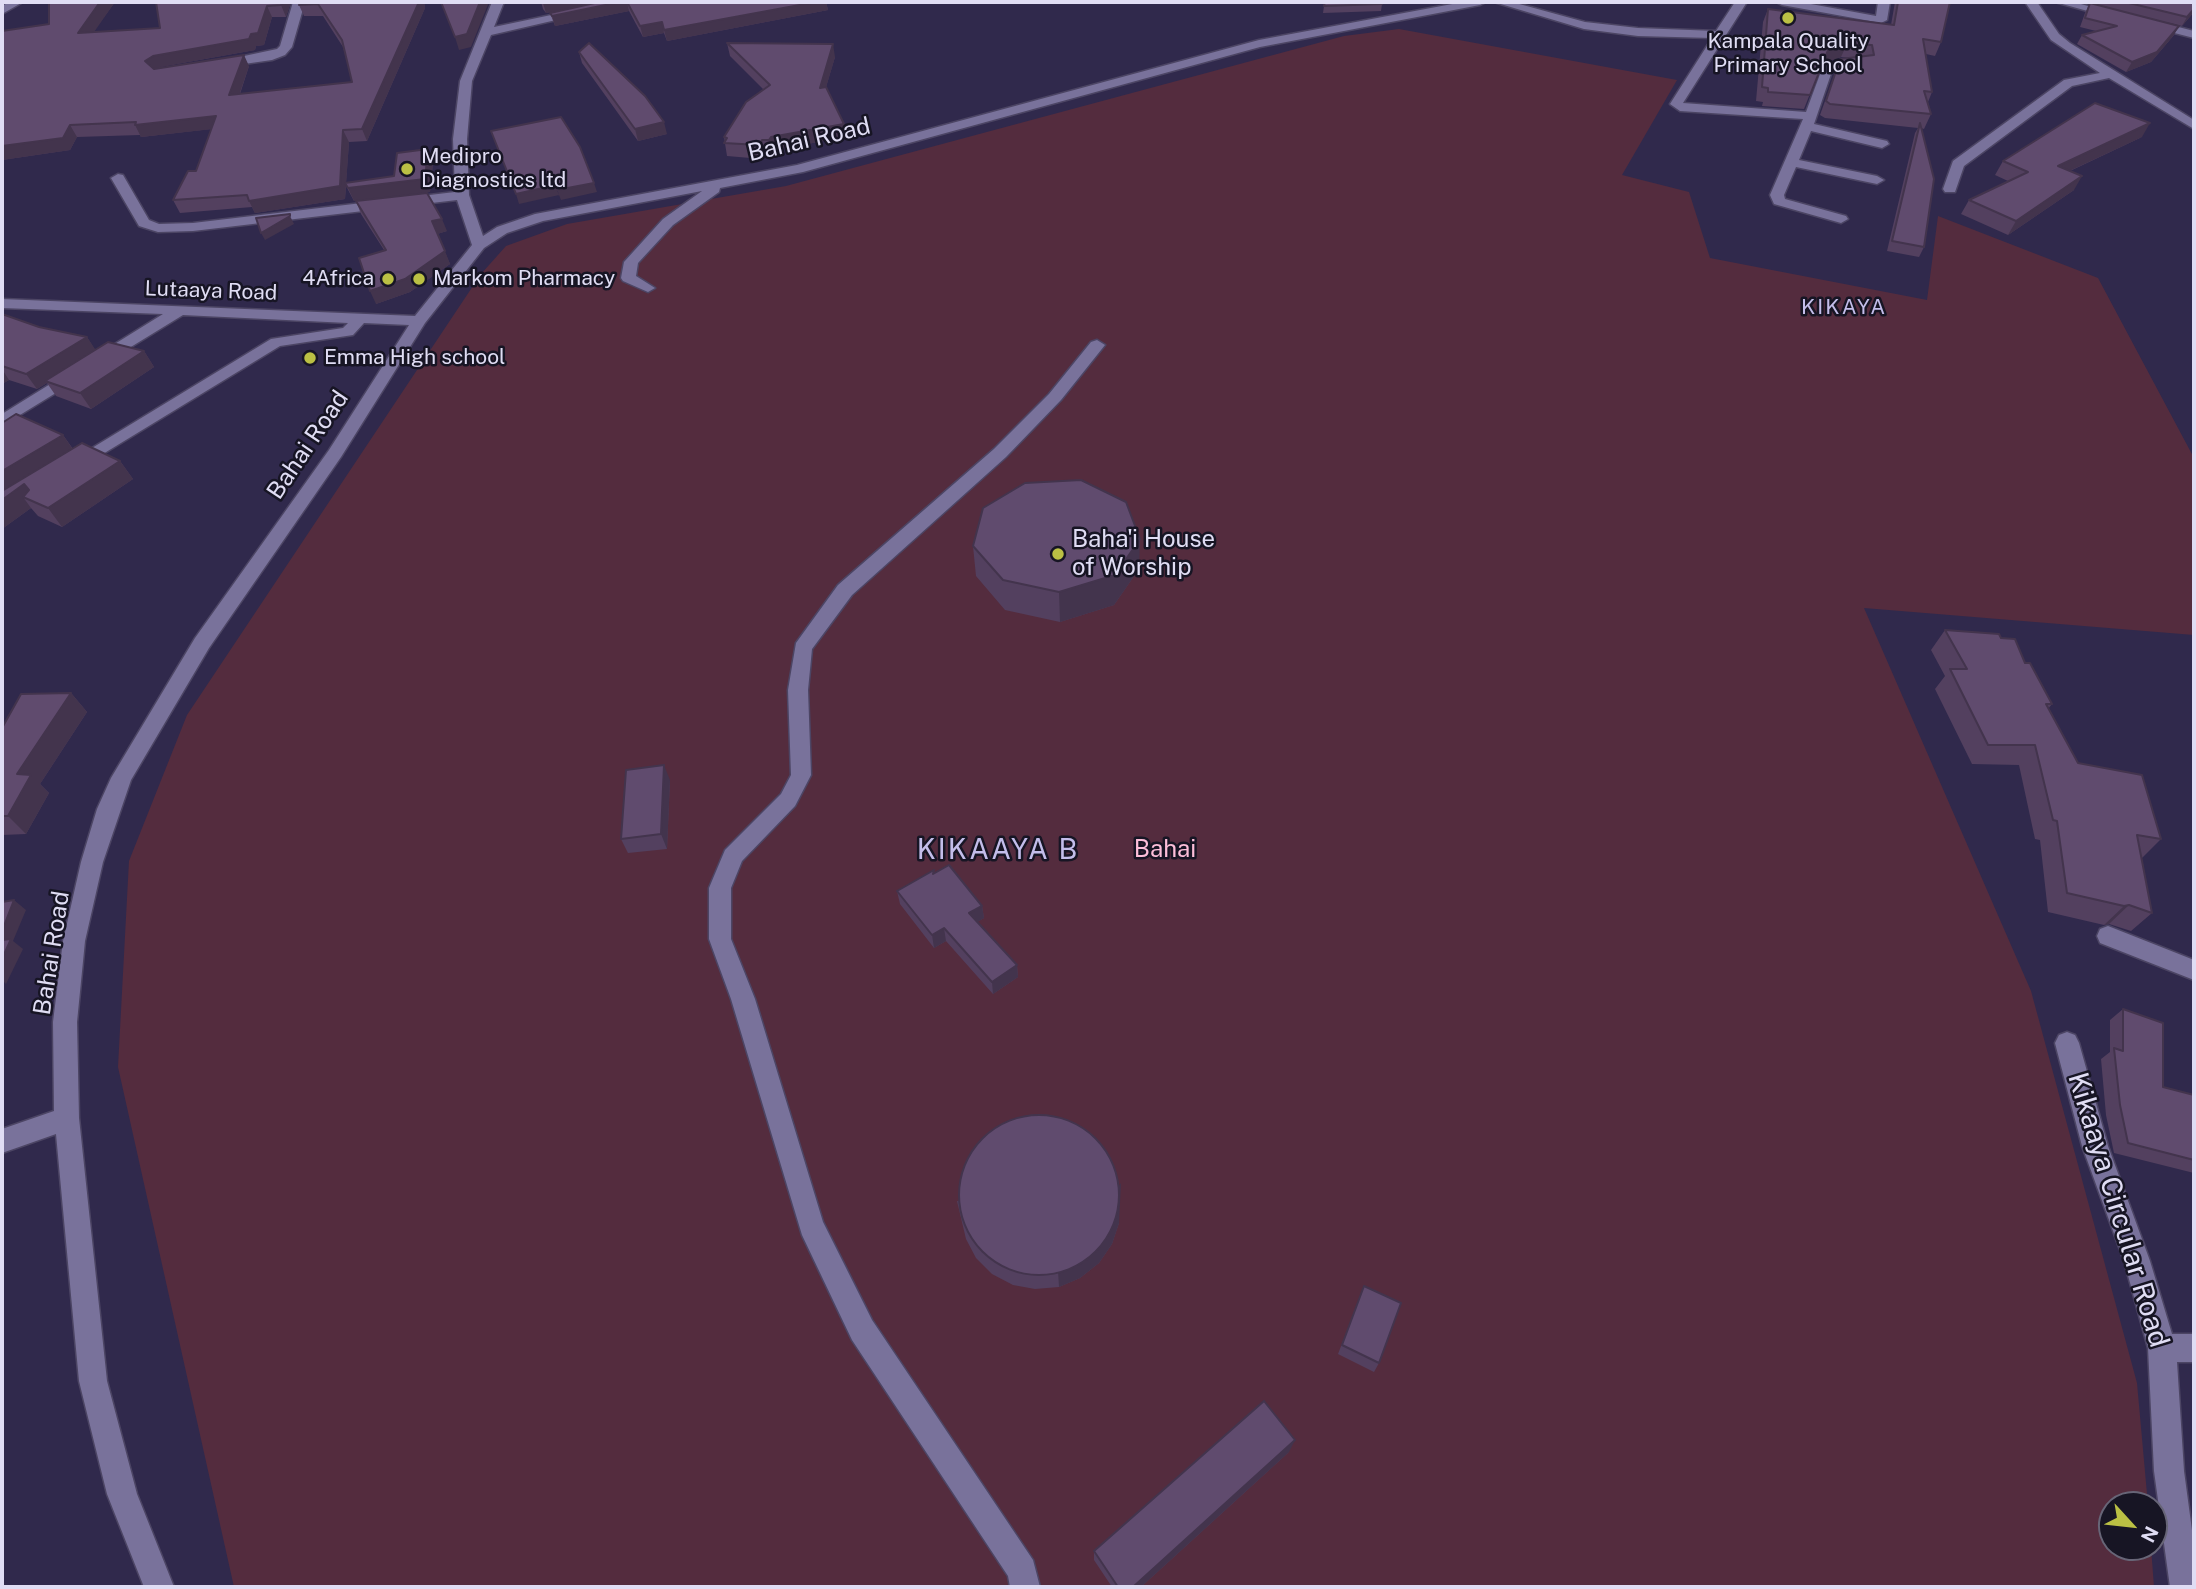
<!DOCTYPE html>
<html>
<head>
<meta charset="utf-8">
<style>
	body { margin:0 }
	#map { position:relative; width:2196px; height:1589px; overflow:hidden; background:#30294c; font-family:"Public Sans",sans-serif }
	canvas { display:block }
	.frame { position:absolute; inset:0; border:4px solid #e0ddf4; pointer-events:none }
	.north { position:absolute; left:2098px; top:1491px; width:70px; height:70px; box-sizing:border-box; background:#171524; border:2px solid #676577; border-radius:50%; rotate:117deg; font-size:19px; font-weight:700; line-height:28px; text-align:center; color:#e0ddf4 }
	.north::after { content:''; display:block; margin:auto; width:24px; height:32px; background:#bbc044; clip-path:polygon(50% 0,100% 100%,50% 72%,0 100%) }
</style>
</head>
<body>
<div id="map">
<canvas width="2196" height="1589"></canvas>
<div class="frame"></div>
<div class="north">N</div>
</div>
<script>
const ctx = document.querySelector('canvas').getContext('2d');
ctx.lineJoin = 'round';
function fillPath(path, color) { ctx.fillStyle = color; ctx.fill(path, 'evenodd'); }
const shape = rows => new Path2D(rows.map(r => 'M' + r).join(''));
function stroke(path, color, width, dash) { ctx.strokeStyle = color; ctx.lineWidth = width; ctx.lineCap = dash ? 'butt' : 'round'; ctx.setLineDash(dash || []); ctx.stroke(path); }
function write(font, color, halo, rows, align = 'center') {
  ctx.font = font + ' "Public Sans",sans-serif'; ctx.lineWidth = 5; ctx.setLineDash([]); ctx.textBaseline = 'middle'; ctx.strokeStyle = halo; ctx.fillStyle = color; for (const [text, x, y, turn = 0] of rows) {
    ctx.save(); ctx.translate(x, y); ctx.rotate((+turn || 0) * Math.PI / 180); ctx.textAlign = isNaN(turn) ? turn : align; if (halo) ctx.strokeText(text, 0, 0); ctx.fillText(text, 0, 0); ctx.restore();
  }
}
fillPath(shape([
	[1399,29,1677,80,1622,175,1689,192,1710,258,1927,300,1938,216,2098,278,2194,458,2194,635,1864,608,2031,991,2137,1383,2148,1505,2112,1505,2112,1547,2151,1547,2154,1587,234,1587,118,1067,129,861,187,715,481,274,506,246,567,224,786,186,1344,36]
]), '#542c3e');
const minor = shape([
	[9,2,23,2,2,14,2,6,9,2],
	[293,2,305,2,292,47,285,55,272,60,216,68,216,62,277,49,280,46,293,2],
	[492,2,504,2,494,27,613,2,634,2,491,35,472,81,467,139,469,195,483,236,497,227,535,214,797,165,1259,40,1463,2,1486,2,1480,5,1260,47,803,172,720,188,719,192,673,225,638,263,636,276,655,288,648,292,623,281,621,278,624,262,663,219,702,191,543,221,507,233,484,248,425,323,341,457,209,648,131,780,103,862,85,941,77,1022,79,1118,107,1381,137,1494,174,1587,144,1587,107,1494,79,1381,56,1134,2,1153,2,1129,54,1111,53,1022,63,941,81,862,97,809,111,778,195,638,329,450,409,325,364,323,353,335,280,346,75,471,69,470,66,466,69,462,271,339,343,328,348,323,183,315,2,426,2,414,163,314,2,308,2,299,415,316,472,245,457,200,193,231,158,232,139,226,111,178,118,174,123,175,149,220,159,224,193,223,455,192,453,139,460,81,492,2],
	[1494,2,1512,2,1585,22,1638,28,1716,31,1735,2,1747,2,1683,103,1806,112,1823,66,1841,60,1866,61,1866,67,1842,68,1832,71,1814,124,1887,141,1889,144,1882,148,1811,131,1799,160,1877,176,1884,180,1877,184,1796,167,1784,195,1785,199,1846,216,1848,219,1841,223,1774,204,1770,195,1803,119,1680,111,1670,104,1712,38,1638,36,1584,29,1494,2],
	[1776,2,1800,2,1876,16,1878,2,1890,2,1887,20,1881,23,1782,5,1776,2],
	[2025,2,2037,2,2059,34,2070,43,2194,120,2194,129,2109,78,2072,86,1964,166,1955,192,1945,192,1943,189,1953,161,2064,80,2100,73,2051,40,2025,2],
	[2055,2,2074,2,2119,15,2113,18,2055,2],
	[2151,20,2194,31,2194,38,2147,26,2145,24,2151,20],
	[1097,340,1105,345,1061,400,1006,457,852,595,812,649,808,690,811,775,795,806,742,861,731,888,731,939,755,999,823,1222,872,1320,1033,1560,1040,1587,1010,1587,1008,1576,852,1340,802,1235,731,999,709,939,709,888,725,850,781,794,791,775,788,690,796,643,838,585,994,449,1049,394,1091,342,1097,340],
	[2108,926,2194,960,2194,980,2100,943,2097,936,2100,929,2108,926],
	[2067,1032,2075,1035,2079,1043,2108,1146,2150,1261,2172,1334,2194,1334,2194,1362,2177,1362,2184,1471,2194,1545,2194,1587,2170,1587,2154,1471,2148,1348,2124,1261,2082,1146,2055,1043,2059,1035,2067,1032]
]);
stroke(minor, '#4c4564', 3);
fillPath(minor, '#79729b');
fillPath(shape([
	[49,2,115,2,93,32,160,28,291,2,286,17,272,17,264,45,256,46,255,50,160,67,249,66,240,94,352,82,343,47,323,16,304,16,299,5,300,2,424,2,425,8,367,141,349,142,346,183,394,176,428,149,433,162,430,192,354,201,346,186,345,199,255,213,252,207,180,213,173,200,196,171,211,129,141,137,140,135,77,137,70,150,2,160,2,31,49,24],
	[541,2,826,2,828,10,667,41,664,33,643,37,629,11,555,26,550,13,577,7,546,13,543,9],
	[1895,2,1950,2,1941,42,1935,56,1926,54,1932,92,1928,102,1931,114,1924,129,1921,128,1924,247,1919,257,1887,251,1915,133,1918,128,1825,118,1820,115,1840,59,1852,58,1841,57,1822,63,1804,109,1762,106,1763,102,1756,101,1763,22,1768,9,1891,25],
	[2084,2,2194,2,2194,12,2182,26,2099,6,2174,35,2151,62,2126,72,2077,44,2082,35,2096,31,2080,27,2085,13,2090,3],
	[1382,4,1381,11,1323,13,1324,6],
	[727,43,835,57,826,87,844,124,846,137,774,150,772,154,765,153,762,159,727,156,724,137,764,90,730,56],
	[579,52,667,134,638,141,582,63],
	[2142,137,2070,171,2074,190,2008,235,1961,214,1969,200,2008,181,1995,175,2003,161],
	[356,201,447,231,437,234,450,264,410,292,376,304,384,250,361,214],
	[2,314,39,327,87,337,95,350,144,351,154,367,91,409,56,396,47,383,37,389,9,380,2,384],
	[2,423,63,435,73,449,120,461,133,479,62,527,38,516,31,508,2,529],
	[973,546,1139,569,1114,605,1060,622,1005,610,976,576],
	[1945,630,2001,638,2025,663,2052,704,2048,709,2078,763,2161,839,2142,858,2152,913,2131,931,2109,924,2104,925,2048,912,2040,840,2035,839,2019,765,1972,764,1935,689,1945,676,1931,650],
	[71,693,87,712,40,784,49,793,26,834,2,835,2,728],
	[670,780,667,849,628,853,621,839],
	[934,870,934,874,982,906,984,918,977,922,1017,965,1018,977,993,994,946,941,934,948,900,904,897,891],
	[2123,1009,2163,1087,2194,1095,2194,1173,2114,1153,2106,1115,2101,1059,2110,1052,2110,1020],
	[957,1201,1119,1223,1112,1244,1099,1263,1080,1278,1059,1287,1035,1289,1013,1285,992,1274,976,1258,966,1239],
	[1364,1286,1379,1363,1374,1372,1338,1354],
	[1289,1452,1141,1587,1112,1587,1094,1560,1094,1551]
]), '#53405f');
fillPath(shape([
	[100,2,115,2,85,45,78,33],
	[282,2,291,2,286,17,281,5],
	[419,2,424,2,425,8,367,141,362,129],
	[480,2,489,2,471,47,459,50,455,37],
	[550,2,601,2,546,13,543,3],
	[620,2,627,2,629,11,555,26,552,16],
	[816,2,826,2,828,10,667,41,664,30],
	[267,6,272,17,264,45,256,46,255,50,160,67,152,73,145,61,153,56,251,34],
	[2194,9,2194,12,2182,26,2187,17],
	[662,22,664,33,643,37,640,26],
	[2179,26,2174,35,2151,62,2126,72,2132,62],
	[833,44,835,57,822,101,820,88],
	[1847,44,1841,57,1822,64,1828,50],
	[244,55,249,66,235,107,229,95],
	[216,116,222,128,141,137,135,125],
	[664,122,667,134,638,141,635,129],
	[2150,123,2142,137,2050,180,2058,166],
	[844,124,846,137,774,150,772,154,769,140,771,137],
	[70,125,77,137,70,150,2,160,2,146],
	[343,130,349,142,345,199,255,213,249,201],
	[762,140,765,153,762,159,759,145],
	[428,149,433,162,430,192,354,201,348,188,425,179],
	[2082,176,2074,190,2008,235,2016,221],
	[594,183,597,192,561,200,557,190],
	[556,185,559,195,519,204,516,194],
	[290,216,294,224,265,240,261,233],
	[442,219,447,231,437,234,432,221],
	[445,251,450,264,410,292,376,304,370,291],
	[87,337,97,352,45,381,47,383,37,389,26,374],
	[144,351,154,367,91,409,80,393],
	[2,369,9,380,2,384],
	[63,435,76,454,25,485,38,503,23,497,31,508,2,529,2,471],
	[120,461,133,479,62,527,48,508],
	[1140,539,1139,569,1114,605,1060,622,1059,592],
	[71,693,87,712,40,784,49,793,26,834,8,816,17,774],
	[664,765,670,780,667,849,661,834],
	[14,900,26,910,13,941,23,949,6,984,2,980,2,931],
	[2129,905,2109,924,2104,925,2124,906],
	[982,906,984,918,971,926,969,913],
	[944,928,946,941,934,948,932,935],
	[1017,965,1018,977,993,994,992,982],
	[1121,1183,1119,1223,1112,1244,1099,1263,1080,1278,1059,1287,1058,1271],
	[1295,1440,1289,1452,1141,1587,1133,1587]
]), '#43344d');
const building = shape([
	[49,2,100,2,78,33,160,28,156,2,282,2,281,5,267,6,258,33,251,34,249,39,153,56,145,61,154,69,244,55,229,95,352,82,342,40,318,4,299,5,300,2,419,2,362,129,343,130,340,186,249,201,247,195,173,200,188,171,196,171,216,116,135,125,136,122,70,125,63,138,2,146,2,31,49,24,49,2],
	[441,2,480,2,467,34,455,37,441,2],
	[599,2,620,2,552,16,550,13,599,2],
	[627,2,816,2,664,30,662,22,640,26,627,2],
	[1325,2,1381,2,1382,4,1324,6,1325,2],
	[1898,2,1950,2,1941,42,1923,39,1932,92,1924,91,1931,114,1830,104,1826,101,1840,59,1874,55,1872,45,1847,44,1828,50,1810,95,1768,92,1768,88,1762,87,1768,9,1894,25,1898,2],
	[2125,2,2194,2,2194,9,2187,17,2125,2],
	[2090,3,2179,26,2157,52,2132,62,2082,35,2117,26,2085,18,2090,3],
	[589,43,645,96,664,122,635,129,579,52,589,43],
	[727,43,833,44,820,88,826,87,844,124,771,137,769,140,762,140,759,145,724,143,727,138,724,137,746,102,770,85,727,43],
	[2095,103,2150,123,2058,166,2082,176,2016,221,1969,200,2028,172,2003,161,2095,103],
	[561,117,580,147,594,183,557,190,556,185,516,194,491,131,561,117],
	[1920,123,1934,179,1924,247,1892,241,1920,123],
	[428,149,425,179,348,188,345,183,394,176,397,153,428,149],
	[427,193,442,219,432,221,445,251,405,279,370,291,359,258,386,250,356,201,427,193],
	[290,214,290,216,261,233,256,218,290,214],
	[2,314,39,327,87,337,26,374,2,366,2,314],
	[108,342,144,351,80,393,45,381,108,342],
	[16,414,63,435,2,471,2,423,16,414],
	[82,443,120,461,48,508,23,497,29,490,24,484,2,500,2,491,82,443],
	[1081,480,1126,502,1140,539,1115,575,1059,592,1003,580,973,546,983,508,1025,483,1081,480],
	[1945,630,1999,634,2001,638,2015,639,2025,663,2030,663,2052,704,2046,704,2078,763,2142,775,2161,839,2137,835,2152,913,2129,905,2124,906,2067,893,2057,821,2053,820,2035,745,1988,745,1950,669,1967,669,1945,630],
	[71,693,17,774,31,775,8,816,2,816,2,728,21,694,71,693],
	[664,765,661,834,621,839,626,770,664,765],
	[949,865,982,906,969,913,1017,965,992,982,944,928,932,935,897,891,934,870,933,874,949,865],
	[14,900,2,931,2,902,14,900],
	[11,939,2,959,2,940,11,939],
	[2123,1009,2163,1023,2163,1087,2194,1095,2194,1160,2128,1143,2120,1105,2114,1048,2123,1051,2123,1009],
	'959 1195a80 80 0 1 1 160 0a80 80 0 1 1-160 0Z',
	[1364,1286,1401,1303,1379,1363,1342,1345,1364,1286],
	[1264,1401,1295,1440,1133,1587,1118,1587,1094,1551,1264,1401]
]);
fillPath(building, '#604b6e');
stroke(building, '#43344d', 2);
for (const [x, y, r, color] of [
	[1788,18,7,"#bbc044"],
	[407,169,7,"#bbc044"],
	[388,279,7,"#bbc044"],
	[419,279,7,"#bbc044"],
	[310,358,7,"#bbc044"],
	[1058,554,7,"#bbc044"]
]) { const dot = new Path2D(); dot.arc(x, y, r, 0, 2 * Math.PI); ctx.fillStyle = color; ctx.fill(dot); stroke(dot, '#171524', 2.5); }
write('21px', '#e0ddf4', '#171524', [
	["Kampala Quality",1788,42,"center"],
	["Primary School",1788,66,"center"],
	["Medipro",421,157],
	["Diagnostics ltd",421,181],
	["4Africa",374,279,"right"],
	["Markom Pharmacy",433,279],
	["Emma High school",324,358]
], 'left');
write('21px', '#e0ddf4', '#171524', [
	["Lutaaya Road",211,291,2]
]);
ctx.letterSpacing = '2px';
write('21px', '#c3bdea', '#171524', [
	["KIKAYA",1844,308]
]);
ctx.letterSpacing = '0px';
write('24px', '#e0ddf4', '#171524', [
	["Bahai Road",809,140,-13],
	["Bahai Road",308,445,-56],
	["Bahai Road",52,953,-81]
]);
write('24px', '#e0ddf4', '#171524', [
	["Baha'i House",1072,540],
	["of Worship",1072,568]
], 'left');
write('24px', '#fdbed9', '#171524', [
	["Bahai",1165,850]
]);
ctx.letterSpacing = '2px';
write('28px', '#c3bdea', '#171524', [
	["KIKAAYA B",998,850]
]);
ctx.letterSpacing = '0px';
write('28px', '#e0ddf4', '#171524', [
	["Kikaaya Circular Road",2118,1210,73]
]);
</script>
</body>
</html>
